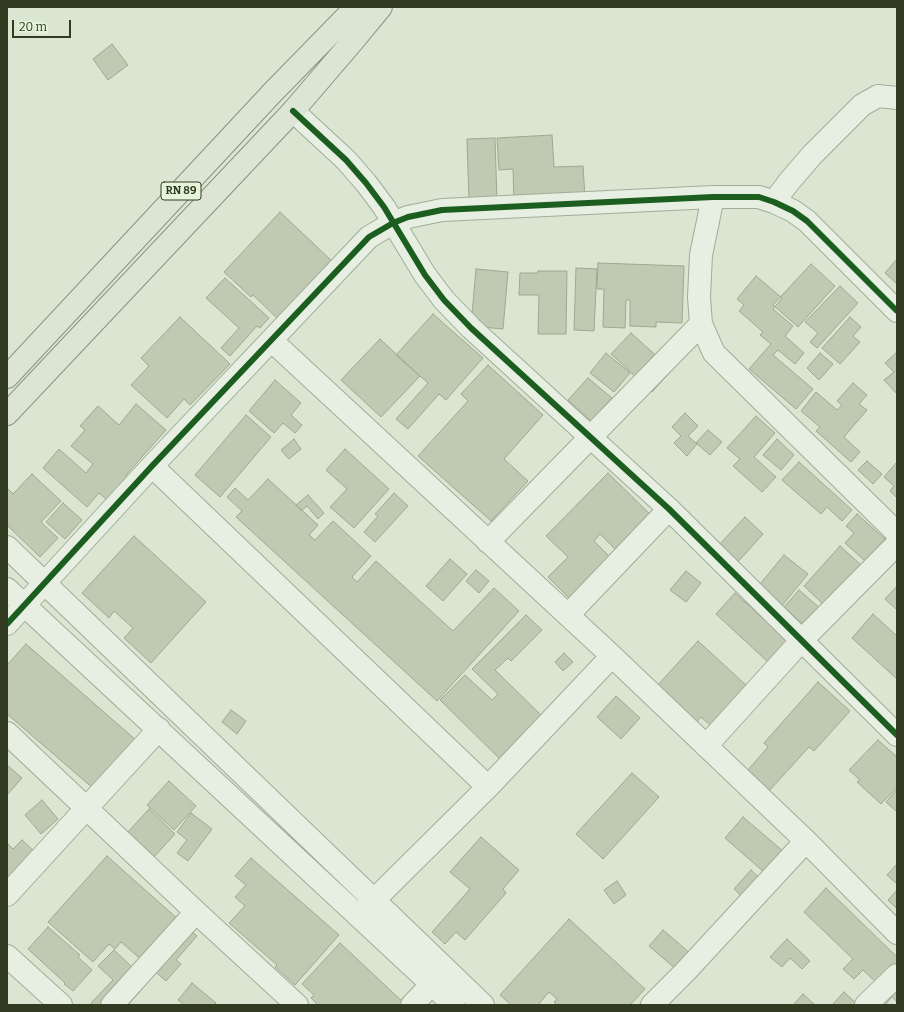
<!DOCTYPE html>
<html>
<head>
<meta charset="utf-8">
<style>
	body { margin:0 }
	#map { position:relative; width:904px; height:1012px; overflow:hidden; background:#dae6d1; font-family:Bitter,serif }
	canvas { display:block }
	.frame { position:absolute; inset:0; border:8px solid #323b21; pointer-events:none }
	.scale { position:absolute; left:12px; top:20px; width:59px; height:18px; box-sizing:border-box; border:2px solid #323b21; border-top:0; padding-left:5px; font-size:12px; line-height:14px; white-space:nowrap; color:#323b21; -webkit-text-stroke:3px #e5f5d9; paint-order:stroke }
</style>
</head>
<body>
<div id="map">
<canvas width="904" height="1012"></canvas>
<div class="frame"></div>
<div class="scale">20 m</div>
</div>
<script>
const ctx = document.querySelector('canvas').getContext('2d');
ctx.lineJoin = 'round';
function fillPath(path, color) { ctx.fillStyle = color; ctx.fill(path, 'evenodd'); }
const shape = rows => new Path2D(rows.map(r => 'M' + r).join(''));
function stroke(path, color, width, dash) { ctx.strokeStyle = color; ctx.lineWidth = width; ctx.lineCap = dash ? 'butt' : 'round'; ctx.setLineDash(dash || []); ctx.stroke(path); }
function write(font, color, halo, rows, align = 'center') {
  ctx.font = font + ' Bitter,serif'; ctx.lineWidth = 4; ctx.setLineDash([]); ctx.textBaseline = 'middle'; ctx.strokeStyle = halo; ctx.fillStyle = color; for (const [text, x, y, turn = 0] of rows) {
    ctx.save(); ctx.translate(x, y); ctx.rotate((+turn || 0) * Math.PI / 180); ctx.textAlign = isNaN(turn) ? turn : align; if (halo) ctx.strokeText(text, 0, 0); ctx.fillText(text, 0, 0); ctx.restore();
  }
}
const building = shape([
	[112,44,128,65,108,80,93,59,112,44],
	[552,135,554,167,583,166,585,198,514,202,513,169,499,170,497,138,552,135],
	[495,138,497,201,469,202,467,139,495,138],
	[280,212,334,263,280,321,253,295,251,297,224,272,280,212],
	[897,259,897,284,885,273,897,259],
	[598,263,684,266,682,323,656,322,656,327,630,326,630,300,626,300,625,328,603,327,604,289,597,289,598,263],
	[811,264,835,286,798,327,773,305,811,264],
	[576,268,597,269,594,331,574,330,576,268],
	[476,269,508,272,503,329,471,326,476,269],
	[538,271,567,271,566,334,538,334,539,295,519,295,520,273,538,273,538,271],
	[756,276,782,298,773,309,793,326,785,336,804,353,795,364,778,350,773,355,813,389,796,409,749,369,771,344,760,335,763,332,739,311,744,305,737,299,756,276],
	[225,278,269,318,260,328,257,326,230,356,221,348,239,328,206,298,225,278],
	[840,286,858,303,817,348,810,342,818,333,805,322,840,286],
	[433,314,483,358,446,400,439,394,408,429,396,419,428,383,396,355,433,314],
	[180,317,230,364,190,405,184,399,167,418,131,385,149,366,141,358,180,317],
	[850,317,861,327,853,336,860,342,840,364,822,348,850,317],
	[631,333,672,370,652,392,611,354,631,333],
	[380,339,420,376,381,417,341,380,380,339],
	[897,352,897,394,884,380,894,372,885,363,897,352],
	[606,353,630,373,614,392,590,373,606,353],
	[820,353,833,364,819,380,807,368,820,353],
	[488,365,543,415,504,459,528,481,491,521,418,456,468,401,461,394,488,365],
	[588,378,612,398,591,421,568,400,588,378],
	[275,380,301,403,291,415,302,425,295,433,283,423,274,433,249,411,275,380],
	[853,383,867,395,859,404,867,410,844,437,860,452,851,462,816,431,820,427,801,411,816,392,837,410,842,405,837,401,853,383],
	[136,404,166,430,126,475,127,477,107,500,99,493,87,507,43,468,59,449,86,473,93,464,71,446,85,430,80,426,98,406,119,425,136,404],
	[685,413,698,426,688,436,697,444,687,456,674,443,681,436,672,427,685,413],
	[246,415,271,437,220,497,195,475,246,415],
	[756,416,775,433,754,457,776,477,762,492,733,466,740,459,727,448,756,416],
	[708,430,722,442,710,455,696,443,708,430],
	[294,439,301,449,289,459,281,450,294,439],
	[777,439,794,455,781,470,763,455,777,439],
	[345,449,389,489,354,528,330,507,347,489,326,470,345,449],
	[867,461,882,474,873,484,858,470,867,461],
	[799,462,852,510,842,521,827,507,821,514,782,480,799,462],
	[897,462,897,498,890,491,894,486,884,477,897,462],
	[608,473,661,525,621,555,600,534,594,541,620,567,583,612,548,577,568,557,546,536,608,473],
	[32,474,61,501,41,522,58,538,40,557,7,525,7,488,13,494,32,474],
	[268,479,318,525,309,535,315,540,333,521,371,556,352,577,357,582,376,561,453,631,494,588,519,611,437,701,236,517,242,511,227,497,235,488,248,500,268,479],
	[394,493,408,506,375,542,364,532,378,516,375,514,394,493],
	[308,495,324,513,318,519,307,506,301,511,296,505,308,495],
	[63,503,82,520,65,539,46,522,63,503],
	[857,514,885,539,865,561,845,543,854,533,846,526,857,514],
	[745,517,763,534,736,564,717,547,745,517],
	[134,536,206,602,151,663,124,638,133,628,114,611,109,618,82,593,134,536],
	[840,546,861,565,824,605,804,586,840,546],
	[784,555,808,574,780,608,756,589,784,555],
	[450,559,467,574,443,601,426,586,450,559],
	[476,570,489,581,479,593,466,581,476,570],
	[686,571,701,583,686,602,670,590,686,571],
	[897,586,897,610,885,599,897,586],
	[799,590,821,609,805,626,784,607,799,590],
	[735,593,789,642,769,663,716,614,735,593],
	[873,614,897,636,897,679,852,638,873,614],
	[526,615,542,630,511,661,508,658,495,670,545,719,503,762,440,700,465,675,492,700,498,694,472,669,526,615],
	[698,641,747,686,710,725,701,717,694,725,655,688,698,641],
	[26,644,145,748,102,796,7,714,7,665,26,644],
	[564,653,573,662,563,671,555,662,564,653],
	[818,682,850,711,814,751,809,747,769,791,747,771,768,747,764,743,818,682],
	[616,696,640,718,621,739,597,717,616,696],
	[231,710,246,721,237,734,222,722,231,710],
	[878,740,897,757,897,787,881,804,857,782,860,780,849,770,878,740],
	[7,765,22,778,7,795,7,765],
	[632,773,659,797,603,859,576,834,632,773],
	[169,781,196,806,174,830,147,805,169,781],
	[897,789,897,812,886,802,897,789],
	[42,800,58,819,41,834,25,815,42,800],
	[149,809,175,834,152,859,126,834,149,809],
	[191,813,212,829,188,861,177,853,187,840,177,832,191,813],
	[743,817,784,852,765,873,725,838,743,817],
	[481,837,519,870,503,889,506,893,465,940,456,932,445,944,432,932,470,889,450,872,481,837],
	[22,840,36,853,7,883,7,843,13,849,22,840],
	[107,856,197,936,176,960,181,964,166,981,121,942,115,949,109,944,93,962,48,922,107,856],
	[251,858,339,935,295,985,275,967,277,965,229,923,245,906,235,897,246,885,235,876,251,858],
	[897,864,897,884,887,875,897,864],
	[751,870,766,884,749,903,734,889,751,870],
	[617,881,626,895,614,904,604,890,617,881],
	[826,888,897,957,897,1002,892,997,885,1005,869,1005,880,986,863,970,854,979,843,969,853,959,804,912,826,888],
	[897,890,897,909,888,900,897,890],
	[569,919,645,989,630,1005,557,1005,554,1002,557,999,549,992,538,1005,511,1005,500,995,569,919],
	[48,927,80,955,78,957,92,970,73,991,64,984,65,983,28,949,48,927],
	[663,930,691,954,677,970,649,946,663,930],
	[787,939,810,961,802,969,790,958,782,967,770,957,787,939],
	[340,943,404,1003,402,1005,318,1005,311,998,314,995,302,984,340,943],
	[114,950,148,982,128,1005,92,1005,91,1003,113,980,98,966,114,950],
	[192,983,216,1003,214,1005,184,1005,178,1000,192,983],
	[844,992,858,1005,832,1005,844,992],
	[803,994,815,1005,793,1005,803,994]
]);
fillPath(building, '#c0cab2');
stroke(building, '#9ea790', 1);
const minor = shape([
	[293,111,346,160,366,183,384,207,425,275,444,300,471,328,669,509,897,735],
	[713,197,701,255,699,297,701,324,714,353,897,533],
	[774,202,788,183,812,155,862,105,878,96,897,98],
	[272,341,612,656,806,841,897,933],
	[152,466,488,787],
	[488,542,701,324],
	[7,547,483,1005],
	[7,589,454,1005],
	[568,615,669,509],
	[7,624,152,466,369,237,393,223,408,217,442,210,713,197,759,197,774,202,793,211,807,221,897,311],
	[7,733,196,912,297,1005],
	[706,746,802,640,897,544],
	[7,895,159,729],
	[363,911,488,787,612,656],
	[7,956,61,1005],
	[112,1005,196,912],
	[412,1005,432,984],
	[652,1005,685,972,806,841],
	[866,1005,897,975]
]);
const major = shape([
	[7,377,273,92,356,7],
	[7,414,293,111,353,41,381,7]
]);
stroke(minor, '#a2ac99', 24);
stroke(major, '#899180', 24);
stroke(minor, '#e7eee2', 22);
stroke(major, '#dce5d4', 22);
stroke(shape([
	[293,111,346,160,366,183,384,207,425,275,444,300,471,328,669,509,897,735],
	[7,624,152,466,369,237,393,223,408,217,442,210,713,197,759,197,774,202,793,211,807,221,897,311]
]), '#1b5e20', 6);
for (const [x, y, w] of [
	[181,191,40]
]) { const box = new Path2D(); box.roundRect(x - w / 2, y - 9, w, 18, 3); ctx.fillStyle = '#e5f5d9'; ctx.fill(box); stroke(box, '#323b21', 1); }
write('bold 11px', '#323b21', null, [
	["RN 89",181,191]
]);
</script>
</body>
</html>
